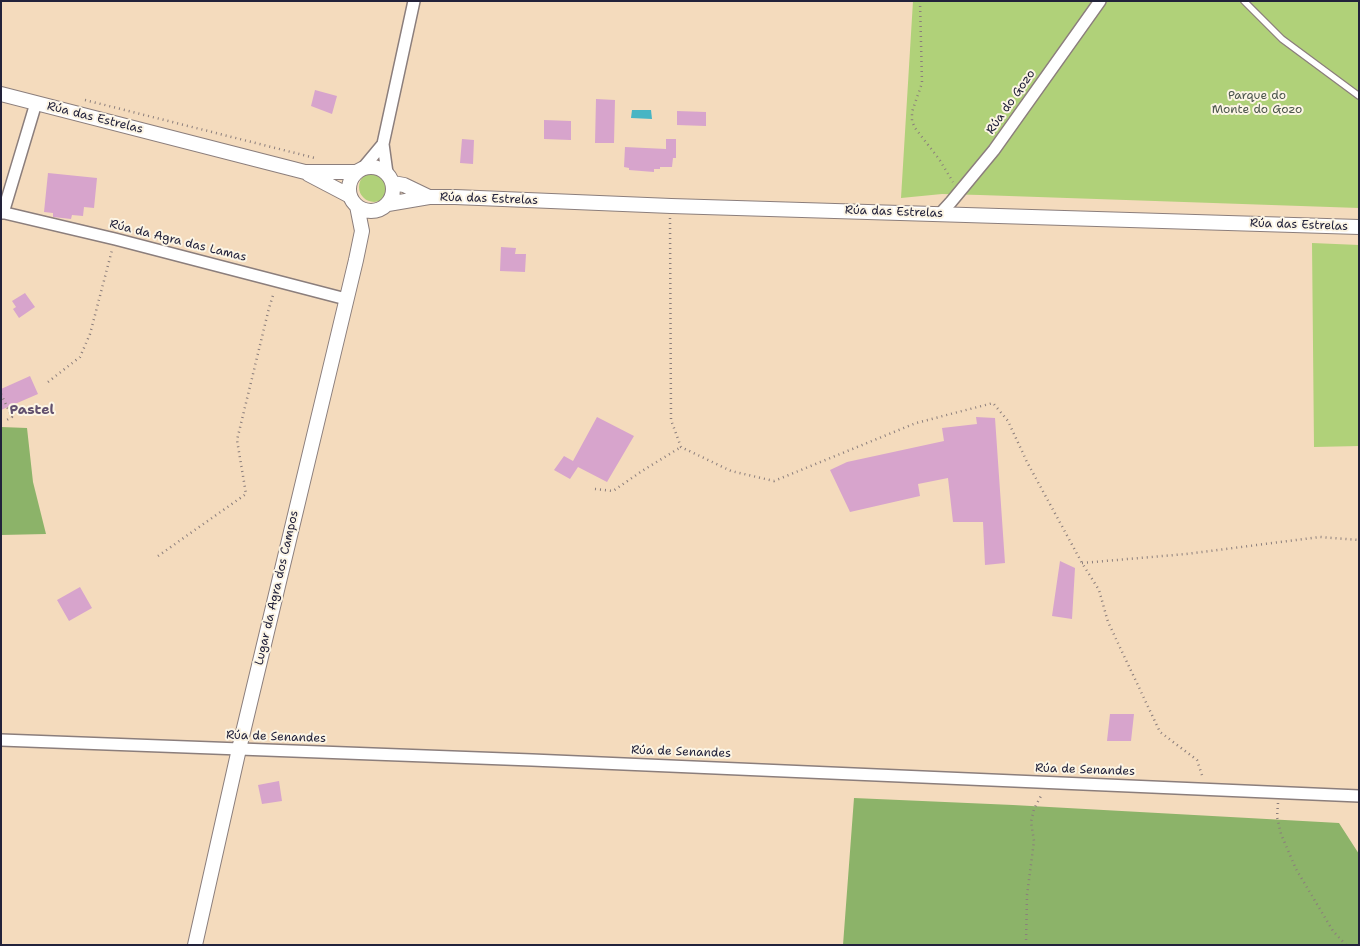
<!DOCTYPE html>
<html>
<head>
<meta charset="utf-8">
<style>
	body { margin:0 }
	#map { position:relative; width:1360px; height:946px; overflow:hidden; background:#f4dbbd; font-family:"Shantell Sans",sans-serif }
	canvas { display:block }
	.frame { position:absolute; inset:0; border:2px solid #22223b; pointer-events:none }
</style>
</head>
<body>
<div id="map">
<canvas width="1360" height="946"></canvas>
<div class="frame"></div>
</div>
<script>
const ctx = document.querySelector('canvas').getContext('2d');
ctx.lineJoin = 'round';
function fillPath(path, color) { ctx.fillStyle = color; ctx.fill(path, 'evenodd'); }
const shape = rows => new Path2D(rows.map(r => 'M' + r).join(''));
function stroke(path, color, width, dash) { ctx.strokeStyle = color; ctx.lineWidth = width; ctx.lineCap = dash ? 'butt' : 'round'; ctx.setLineDash(dash || []); ctx.stroke(path); }
function write(font, color, halo, rows, align = 'center') {
  ctx.font = font + ' "Shantell Sans",sans-serif'; ctx.lineWidth = 4; ctx.setLineDash([]); ctx.textBaseline = 'middle'; ctx.strokeStyle = halo; ctx.fillStyle = color; for (const [text, x, y, turn = 0] of rows) {
    ctx.save(); ctx.translate(x, y); ctx.rotate((+turn || 0) * Math.PI / 180); ctx.textAlign = isNaN(turn) ? turn : align; if (halo) ctx.strokeText(text, 0, 0); ctx.fillText(text, 0, 0); ctx.restore();
  }
}
fillPath(shape([
	[913,1,1359,1,1359,208,980,195,942,194,901,198],
	'359 187a15 15 0 1 1 30 0a15 15 0 1 1-30 0Z',
	[1312,243,1359,245,1359,446,1314,447]
]), '#b0d179');
fillPath(shape([
	[1,427,27,428,33,482,46,534,1,535],
	[854,798,1013,805,1339,823,1359,854,1359,945,843,945]
]), '#8cb369');
fillPath(shape([
	[632,110,651,110,652,119,631,118]
]), '#48b5c4');
fillPath(shape([
	[315,90,337,96,332,114,311,106],
	[596,99,615,100,614,143,595,143],
	[677,111,706,112,706,126,677,125],
	[544,120,571,121,571,140,544,139],
	[462,139,474,140,473,164,460,163],
	[666,139,676,139,676,158,673,158,672,167,660,167,660,169,654,169,654,172,629,170,629,168,624,167,625,147,666,149],
	[48,173,97,178,94,208,84,207,83,216,72,215,71,219,53,217,53,213,44,212],
	[501,247,516,248,515,254,526,254,525,272,500,271],
	[25,293,35,307,19,318,13,309,16,307,12,301],
	[30,376,38,394,1,410,1,389],
	[597,417,634,436,607,482,578,467,570,479,554,470,564,456,573,461],
	[976,417,995,418,1005,563,985,565,983,522,953,522,948,478,918,484,920,496,850,512,830,470,847,462,944,441,942,428,977,424],
	[1060,561,1075,568,1072,619,1052,616],
	[80,587,92,608,69,621,57,600],
	[1110,714,1134,714,1131,741,1107,741],
	[279,781,282,801,262,804,258,785]
]), '#d7a4cc');
const service = shape([
	[1244,1,1282,39,1359,96]
]);
const minor = shape([
	[363,168,383,144],
	[387,173,383,144,414,1],
	[1,212,115,239,346,299],
	[3,213,36,103],
	[940,214,951,202,994,150,1100,1],
	[1,740,532,760,1359,796]
]);
const tertiary = shape([
	[1,94,305,172,357,172],
	'349 189a22 22 0 1 1 44 0a22 22 0 1 1-44 0Z',
	[308,174,350,196],
	[393,183,404,185,429,197],
	[388,204,429,197,455,197,671,206,1359,227],
	[195,945,239,749,356,260,362,231,357,206]
]);
stroke(service, '#8b7e7c', 8);
stroke(minor, '#8b7e7c', 14);
stroke(tertiary, '#8b7e7c', 16);
stroke(shape([
	[920,1,922,83,912,112,912,121,915,128,939,159,953,182],
	[85,100,315,158],
	[670,218,671,420,681,447,731,471,774,481,916,423,993,403,1008,421,1027,462,1082,563,1099,590,1108,622,1160,732,1197,760,1203,778],
	[48,382,80,357,90,334,112,250],
	[1,394,12,417,5,421],
	[595,489,613,491,642,471,681,447],
	[158,556,246,494,237,440,269,308,274,292],
	[1082,563,1186,554,1320,537,1359,540],
	[1278,803,1277,817,1281,834,1296,869,1333,931,1346,945],
	[1026,945,1027,895,1034,841,1031,822,1034,809,1042,794]
]), '#8b7e7c', 2.5, [1, 4]);
stroke(service, '#fff', 5.5);
stroke(minor, '#fff', 11);
stroke(tertiary, '#fff', 14);
write('12px', '#4d574e', '#fcf5e5', [
	["Parque do",1257,96],
	["Monte do Gozo",1257,110]
]);
write('12px', '#22223b', '#fcf5e5', [
	["Rúa do Gozo",1011,102,-55],
	["Rúa das Estrelas",95,118,14],
	["Rúa das Estrelas",489,199,2],
	["Rúa das Estrelas",894,212,2],
	["Rúa das Estrelas",1299,225,2],
	["Rúa da Agra das Lamas",178,241,14],
	["Lugar da Agra dos Campos",277,588,-77],
	["Rúa de Senandes",276,737,2],
	["Rúa de Senandes",681,752,2],
	["Rúa de Senandes",1085,770,2]
]);
write('bold 14px', '#61506e', '#fcf5e5', [
	["Pastel",32,410]
]);
</script>
</body>
</html>
